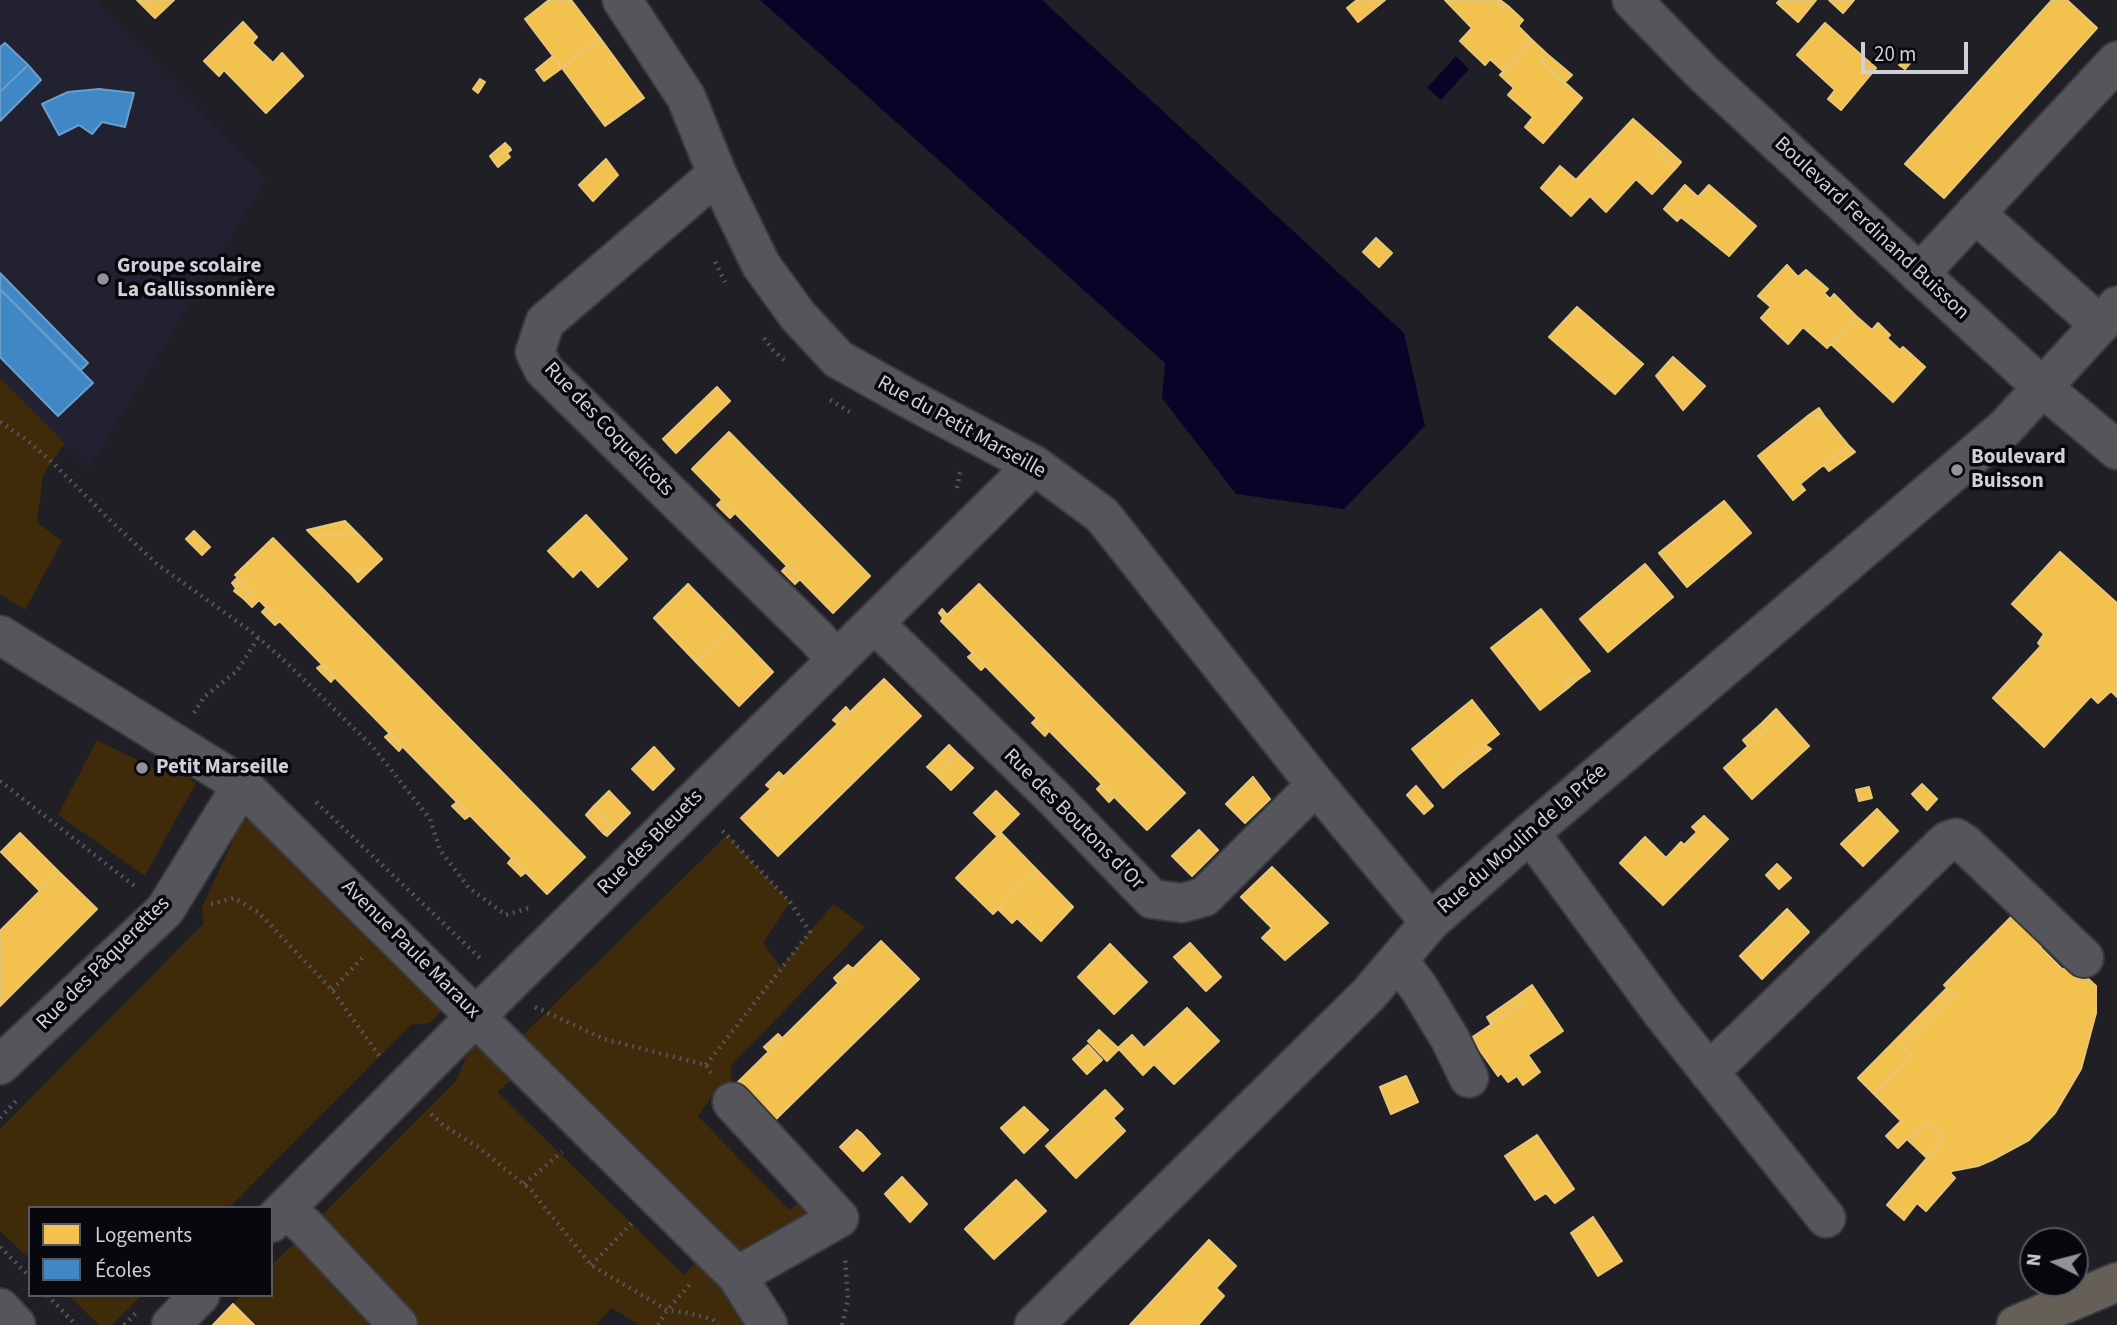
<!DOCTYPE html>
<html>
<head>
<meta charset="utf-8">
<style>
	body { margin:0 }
	#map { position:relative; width:2117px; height:1325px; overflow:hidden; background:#201f26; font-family:"Source Sans 3",sans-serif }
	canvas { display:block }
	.legend { position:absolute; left:28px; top:1206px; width:245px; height:91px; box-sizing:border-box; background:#07070d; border:2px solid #57575f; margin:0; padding:9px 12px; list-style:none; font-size:21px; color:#d0d0d9 }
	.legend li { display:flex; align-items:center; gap:14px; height:35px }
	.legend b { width:35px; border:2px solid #57575f }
	.north { position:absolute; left:2019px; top:1227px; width:70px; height:70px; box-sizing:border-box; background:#07070d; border:2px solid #57575f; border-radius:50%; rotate:276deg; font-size:19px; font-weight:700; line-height:28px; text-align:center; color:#d0d0d9 }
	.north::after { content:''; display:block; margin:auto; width:24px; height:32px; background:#92929a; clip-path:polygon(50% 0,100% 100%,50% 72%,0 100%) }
	.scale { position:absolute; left:1861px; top:42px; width:107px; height:32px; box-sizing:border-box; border:4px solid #d0d0d9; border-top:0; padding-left:9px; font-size:21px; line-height:24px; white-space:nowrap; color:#d0d0d9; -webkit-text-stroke:5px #07070d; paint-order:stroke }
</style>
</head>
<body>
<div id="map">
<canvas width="2117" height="1325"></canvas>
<ul class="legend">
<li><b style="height:19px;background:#f2c14e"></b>Logements</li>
<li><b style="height:19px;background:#3f88c5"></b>Écoles</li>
</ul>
<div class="north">N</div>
<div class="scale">20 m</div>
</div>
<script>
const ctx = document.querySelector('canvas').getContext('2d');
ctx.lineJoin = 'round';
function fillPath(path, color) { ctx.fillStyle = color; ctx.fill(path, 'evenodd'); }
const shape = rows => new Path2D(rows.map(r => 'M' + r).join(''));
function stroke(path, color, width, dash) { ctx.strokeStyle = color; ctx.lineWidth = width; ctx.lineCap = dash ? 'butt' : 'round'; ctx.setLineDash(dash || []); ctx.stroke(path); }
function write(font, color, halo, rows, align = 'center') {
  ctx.font = font + ' "Source Sans 3",sans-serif'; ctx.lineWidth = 7; ctx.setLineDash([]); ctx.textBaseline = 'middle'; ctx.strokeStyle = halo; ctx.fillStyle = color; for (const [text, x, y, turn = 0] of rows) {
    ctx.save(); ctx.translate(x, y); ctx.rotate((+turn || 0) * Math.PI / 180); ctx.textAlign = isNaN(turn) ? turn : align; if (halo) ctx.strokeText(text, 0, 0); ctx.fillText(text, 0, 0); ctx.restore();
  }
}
fillPath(shape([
	[0,0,95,0,266,179,89,468,0,378]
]), '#222132');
fillPath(shape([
	[0,378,65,443,43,475,37,522,62,541,25,610,0,594],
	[97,740,164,773,169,763,196,783,145,876,58,815],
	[243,819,293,835,456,996,430,1023,411,1025,229,1208,30,1208,30,1259,0,1231,0,1129,204,923,202,907],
	[727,835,790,902,763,943,781,967,833,904,865,927,731,1066,732,1102,711,1098,698,1116,789,1210,815,1192,811,1212,737,1253,523,1035],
	[488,1028,528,1067,497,1092,684,1275,708,1247,768,1325,639,1325,612,1308,596,1325,254,1325,233,1304,242,1295,271,1295,271,1266,456,1081,466,1057],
	[68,1295,142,1295,112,1325,99,1325]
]), '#3f2a0a');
fillPath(shape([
	[760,0,1042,0,1404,333,1425,426,1344,509,1236,494,1162,398,1165,363],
	[1456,56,1469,69,1441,100,1427,88]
]), '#0b0327');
const homes = shape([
	[137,0,174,0,155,18,137,0],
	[549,0,571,0,600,38,562,68,525,19,549,0],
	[1357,0,1385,0,1358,22,1347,8,1357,0],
	[1445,0,1500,0,1498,3,1505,10,1508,6,1523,20,1518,26,1532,40,1503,71,1490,59,1485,65,1460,41,1472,28,1445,0],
	[1500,0,1508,6,1505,10,1498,3,1500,0],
	[1780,0,1816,0,1798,22,1777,3,1780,0],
	[1829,0,1854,0,1843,13,1829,0],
	[2052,0,2067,0,2097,28,1944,198,1905,164,2052,0],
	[243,22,257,37,252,43,273,63,282,53,303,76,266,113,224,70,219,76,204,61,243,22],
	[1825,23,1876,68,1841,110,1828,99,1835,90,1797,55,1825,23],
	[600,38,644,98,605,126,562,68,600,38],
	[1532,40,1547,54,1541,61,1582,98,1543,143,1525,127,1533,117,1508,95,1514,88,1500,75,1532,40],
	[1547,54,1572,75,1564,83,1541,61,1547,54],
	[553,56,562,68,544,81,536,70,553,56],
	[1907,58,1911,62,1905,69,1899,65,1907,58],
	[480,79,485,82,478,93,473,89,480,79],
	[1633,119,1660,143,1655,149,1676,168,1652,194,1636,179,1606,212,1590,196,1571,216,1541,188,1560,166,1576,180,1633,119],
	[505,143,510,148,494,162,490,156,505,143],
	[1660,143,1681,162,1676,168,1655,149,1660,143],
	[510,148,511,150,507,153,510,157,498,167,494,162,510,148],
	[606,159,618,175,593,201,579,185,606,159],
	[1685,185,1698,197,1709,185,1756,226,1729,256,1681,217,1677,221,1664,209,1685,185],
	[1376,238,1392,253,1379,267,1363,252,1376,238],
	[1787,265,1798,277,1806,270,1828,289,1824,293,1830,299,1834,294,1856,316,1827,348,1803,327,1788,344,1761,318,1771,307,1758,296,1787,265],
	[1577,307,1643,364,1615,394,1549,337,1577,307],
	[1856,316,1872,330,1878,323,1890,335,1887,338,1900,350,1903,347,1925,367,1893,402,1831,344,1856,316],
	[1673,357,1705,386,1683,410,1656,376,1673,357],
	[717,387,730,401,676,453,663,439,717,387],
	[1819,408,1825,417,1809,415,1819,408],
	[1809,415,1825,417,1848,445,1800,484,1805,490,1793,500,1758,456,1809,415],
	[729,432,870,576,833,613,692,469,729,432],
	[1848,445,1855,452,1829,471,1824,465,1848,445],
	[722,500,735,513,730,518,717,505,722,500],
	[1724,501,1751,533,1687,587,1659,553,1724,501],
	[586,515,627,559,598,587,581,569,573,577,548,551,586,515],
	[345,521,357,533,313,536,307,530,345,521],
	[194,531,202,539,194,547,186,539,194,531],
	[357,533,382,559,365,575,360,569,353,576,313,536,357,533],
	[273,538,585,857,547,894,259,600,252,607,244,599,252,592,241,581,235,587,232,583,238,577,235,575,273,538],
	[202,539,210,547,202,555,194,547,202,539],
	[2060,552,2117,603,2117,697,2111,691,2098,703,2091,696,2044,747,1993,698,2041,646,2038,643,2044,634,2012,604,2060,552],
	[1645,564,1673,597,1608,652,1580,619,1645,564],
	[787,566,800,579,795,584,782,571,787,566],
	[360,569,365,575,358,582,353,576,360,569],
	[241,581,252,592,244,599,234,591,241,581],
	[688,584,731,628,696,662,654,618,688,584],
	[979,584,1185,793,1147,830,941,621,943,618,939,613,942,609,947,615,979,584],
	[267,607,280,621,275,625,262,612,267,607],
	[1541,609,1590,671,1576,681,1572,676,1564,683,1568,688,1540,710,1491,648,1541,609],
	[731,628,773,672,739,706,696,662,731,628],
	[973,653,985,666,981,670,968,657,973,653],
	[323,664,335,677,331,682,317,668,323,664],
	[1572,676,1576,681,1568,688,1564,683,1572,676],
	[884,679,921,716,778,856,741,818,884,679],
	[1472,700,1499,734,1454,770,1458,775,1443,788,1412,749,1472,700],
	[846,707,850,712,838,724,833,720,846,707],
	[1776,709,1809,746,1752,799,1724,768,1768,728,1762,723,1776,709],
	[1037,718,1049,731,1045,736,1032,723,1037,718],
	[1762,723,1768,728,1748,746,1743,740,1762,723],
	[390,733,403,746,399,751,385,737,390,733],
	[949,745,957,753,935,774,927,767,949,745],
	[1485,745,1491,749,1458,775,1454,770,1485,745],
	[654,747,674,769,653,790,632,769,654,747],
	[957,753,973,768,951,790,935,774,957,753],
	[779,772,784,777,771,789,766,785,779,772],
	[1253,777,1270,799,1245,823,1226,804,1253,777],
	[1102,784,1114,797,1109,802,1097,789,1102,784],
	[1922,784,1937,799,1927,810,1912,794,1922,784],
	[1416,786,1433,806,1424,814,1407,795,1416,786],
	[1869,787,1872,798,1859,801,1856,790,1869,787],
	[609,791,630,813,607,836,604,834,611,826,593,807,609,791],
	[996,791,1019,814,997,836,974,813,996,791],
	[457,802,471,815,465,819,452,806,457,802],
	[593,807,611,826,604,834,586,815,593,807],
	[1877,809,1898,831,1863,866,1841,844,1877,809],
	[1704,816,1728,839,1663,905,1620,863,1645,837,1666,858,1681,842,1684,845,1697,832,1692,827,1704,816],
	[1199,830,1218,850,1192,876,1172,856,1199,830],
	[20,833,59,872,40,891,1,852,20,833],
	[1001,833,1037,870,993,914,956,878,1001,833],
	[512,858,526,872,521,876,508,863,512,858],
	[1777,864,1791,878,1779,889,1766,875,1777,864],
	[1272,867,1328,923,1285,960,1262,938,1272,928,1241,897,1272,867],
	[1037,870,1073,907,1041,941,1017,918,1012,923,998,909,1037,870],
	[59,872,97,909,0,1006,0,931,59,872],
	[1787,909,1809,932,1762,979,1740,956,1787,909],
	[2018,910,2048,939,2040,947,2063,970,2070,962,2096,986,2096,1013,2081,1069,2055,1113,2029,1140,1992,1160,1978,1166,1952,1171,1950,1173,1955,1178,1926,1211,1917,1203,1904,1220,1887,1205,1945,1137,1926,1122,1916,1135,1913,1133,1898,1148,1886,1136,1901,1121,1874,1094,1912,1055,1901,1046,1954,994,1944,985,2018,910],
	[881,941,919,979,773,1122,736,1084,881,941],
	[1190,943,1221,977,1206,991,1174,957,1190,943],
	[1110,944,1147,982,1114,1014,1078,977,1110,944],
	[848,965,853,969,838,983,834,978,848,965],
	[1532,985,1563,1031,1528,1055,1540,1072,1523,1085,1517,1076,1508,1082,1501,1073,1498,1076,1471,1038,1522,1004,1517,996,1532,985],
	[1947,988,1954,994,1901,1046,1912,1055,1874,1094,1858,1078,1947,988],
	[1517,996,1522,1004,1491,1024,1487,1017,1517,996],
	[1187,1008,1219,1041,1174,1084,1154,1064,1143,1075,1119,1049,1107,1061,1088,1041,1099,1030,1118,1048,1132,1035,1144,1048,1187,1008],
	[778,1034,782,1038,769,1052,764,1047,778,1034],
	[1088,1045,1102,1060,1087,1074,1073,1059,1088,1045],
	[1406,1076,1418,1102,1391,1114,1380,1087,1406,1076],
	[1105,1090,1123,1109,1113,1118,1125,1131,1076,1178,1046,1146,1105,1090],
	[1024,1107,1048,1130,1024,1153,1001,1128,1024,1107],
	[1926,1122,1945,1137,1927,1158,1907,1139,1913,1133,1916,1135,1926,1122],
	[857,1130,861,1133,843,1150,840,1147,857,1130],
	[861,1133,880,1154,863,1171,843,1150,861,1133],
	[1537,1135,1574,1189,1555,1203,1546,1193,1535,1200,1505,1156,1537,1135],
	[902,1177,927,1204,910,1222,885,1194,902,1177],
	[1016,1180,1046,1211,994,1259,965,1229,1016,1180],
	[1593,1217,1622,1261,1598,1276,1571,1233,1593,1217],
	[1209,1240,1236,1266,1216,1288,1224,1296,1198,1325,1130,1325,1209,1240],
	[233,1304,254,1325,213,1325,233,1304]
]);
fillPath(homes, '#f2c14e');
stroke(homes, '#e8c678', 2);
const schools = shape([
	[5,43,28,65,0,92,0,47,5,43],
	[28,65,41,80,0,121,0,92,28,65],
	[99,89,134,93,125,127,102,122,92,134,79,125,59,135,42,104,68,92,99,89],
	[0,273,88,363,81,370,0,289,0,273],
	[0,289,93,383,58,416,0,357,0,289]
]);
fillPath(schools, '#3f88c5');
stroke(schools, '#6a9ecb', 2);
const minor = shape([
	[622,0,686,97,717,174,761,265,798,316,838,359,913,401,1034,465,1102,515,1316,785,1430,922],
	[1632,0,1704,74,2042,387,2117,450],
	[717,174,545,322,535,352,544,370,818,639,836,661],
	[1975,213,2100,325],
	[1919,274,2117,61],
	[874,623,1055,799,1152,899,1182,903,1204,897,1316,785],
	[0,635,242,785,737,1276,768,1325],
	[1530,833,1663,1014,1826,1218],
	[1398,960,1419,988,1450,1039,1469,1078],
	[0,1065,165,910,242,785],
	[1709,1072,1947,841,1956,838,1965,844,2084,958],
	[732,1102,839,1218,737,1276],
	[285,1209,305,1226,398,1325],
	[271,1223,476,1016,1034,465],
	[0,1308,16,1325],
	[171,1325,200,1295],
	[1034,1325,1369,994,1430,922,1530,833,2005,428,2117,306]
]);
const major = shape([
	[2016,1325,2117,1282]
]);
stroke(minor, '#3a393f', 42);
stroke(major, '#3a393f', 42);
stroke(shape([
	[715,262,725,282],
	[764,338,773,350,784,360],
	[830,400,850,412],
	[0,422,28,441,54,464,112,522,157,564,253,633,287,663,373,747,430,819,440,850,469,888,506,915,532,907],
	[957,488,960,472,958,469],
	[194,713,204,697,237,671,258,638],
	[0,781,137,888],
	[316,802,482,960],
	[211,904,234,898,258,912,332,990,381,1058],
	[332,990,364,956],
	[535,1007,604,1039,706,1065,711,1073],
	[706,1065,810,932,790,902,720,828],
	[431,1114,443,1125,478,1147,531,1190,591,1265,667,1310,688,1313,712,1319,718,1325],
	[0,1118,18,1099],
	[524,1184,562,1152],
	[0,1247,30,1277],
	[591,1265,633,1222],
	[47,1295,76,1325],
	[124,1325,136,1313],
	[658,1325,667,1310,692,1282],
	[842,1325,848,1299,845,1257]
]), '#545458', 4.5, [2, 5]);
stroke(minor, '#56555b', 38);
stroke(major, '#655f58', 38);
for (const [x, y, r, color] of [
	[103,279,7,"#92929a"],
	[1957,470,7,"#92929a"],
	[142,768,7,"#92929a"]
]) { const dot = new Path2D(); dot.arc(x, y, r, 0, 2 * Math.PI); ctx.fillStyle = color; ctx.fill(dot); stroke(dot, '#07070d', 2.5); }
write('21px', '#d0d0d9', '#07070d', [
	["Boulevard Ferdinand Buisson",1871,229,43],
	["Rue du Petit Marseille",961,428,29],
	["Rue des Coquelicots",608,430,46],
	["Rue des Boutons d'Or",1073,820,45],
	["Rue du Moulin de la Prée",1523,840,-41],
	["Rue des Bleuets",651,843,-45],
	["Avenue Paule Maraux",410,950,45],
	["Rue des Pâquerettes",104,964,-45]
]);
write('bold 21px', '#d0d0d9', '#07070d', [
	["Groupe scolaire",117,267],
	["La Gallissonnière",117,291],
	["Boulevard",1971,458],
	["Buisson",1971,482],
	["Petit Marseille",156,768]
], 'left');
</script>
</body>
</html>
